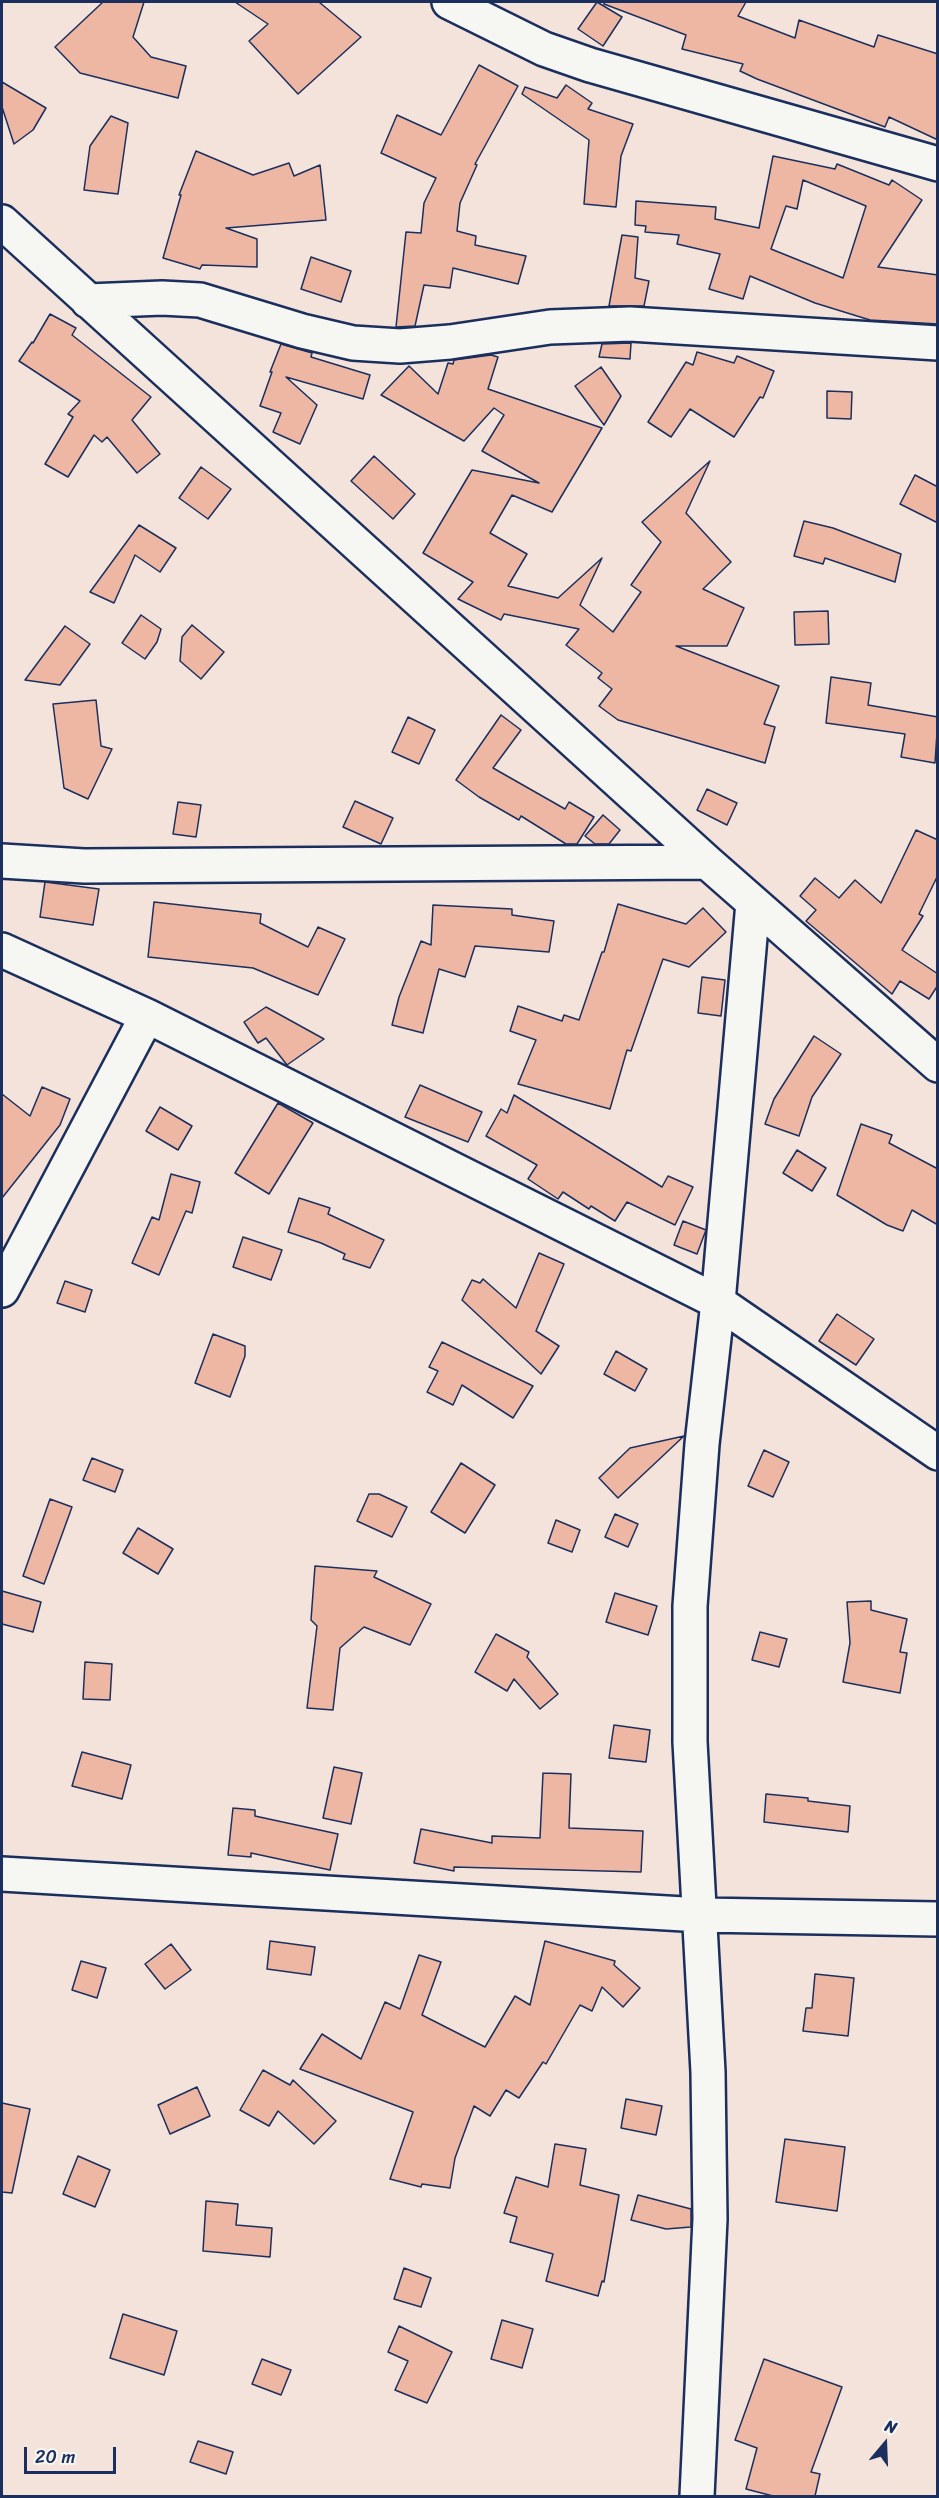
<!DOCTYPE html>
<html>
<head>
<meta charset="utf-8">
<style>
	body { margin:0 }
	#map { position:relative; width:939px; height:2498px; overflow:hidden; background:#f4e3da; font-family:Sriracha,sans-serif }
	canvas { display:block }
	.frame { position:absolute; inset:0; border:3px solid #1b2f5e; pointer-events:none }
	.north { position:absolute; left:855px; top:2414px; width:60px; height:60px; -webkit-text-stroke:4px #f6f6f2; paint-order:stroke; rotate:19deg; font-size:16px; font-weight:700; line-height:24px; text-align:center; color:#1b2f5e }
	.north::after { content:''; display:block; margin:auto; width:21px; height:27px; background:#1b2f5e; clip-path:polygon(50% 0,100% 100%,50% 72%,0 100%) }
	.scale { position:absolute; left:24px; top:2447px; width:92px; height:27px; box-sizing:border-box; border:3px solid #1b2f5e; border-top:0; padding-left:8px; font-size:18px; line-height:21px; white-space:nowrap; color:#1b2f5e; -webkit-text-stroke:4px #f6f6f2; paint-order:stroke }
</style>
</head>
<body>
<div id="map">
<canvas width="939" height="2498"></canvas>
<div class="frame"></div>
<div class="north">N</div>
<div class="scale">20 m</div>
</div>
<script>
const ctx = document.querySelector('canvas').getContext('2d');
ctx.lineJoin = 'round';
function fillPath(path, color) { ctx.fillStyle = color; ctx.fill(path, 'evenodd'); }
const shape = rows => new Path2D(rows.map(r => 'M' + r).join(''));
function stroke(path, color, width, dash) { ctx.strokeStyle = color; ctx.lineWidth = width; ctx.lineCap = dash ? 'butt' : 'round'; ctx.setLineDash(dash || []); ctx.stroke(path); }
const building = shape([
	[103,2,144,2,133,37,151,57,186,66,178,98,80,73,55,47,103,2],
	[235,2,319,2,361,37,298,94,249,41,268,24,235,2],
	[597,2,622,17,603,46,578,29,597,2],
	[604,2,746,2,738,16,795,38,799,20,874,47,878,35,938,54,938,140,889,117,885,127,757,79,740,71,743,64,682,49,686,35,604,4,604,2],
	[479,65,518,86,475,164,477,165,460,203,457,231,476,236,475,245,526,256,518,284,453,268,450,288,424,285,415,326,396,327,406,232,421,233,424,203,436,178,381,153,397,115,441,135,479,65],
	[2,82,46,108,33,130,14,144,2,107,2,82],
	[566,85,592,103,588,109,633,124,621,156,616,207,584,204,589,140,522,94,525,87,557,98,566,85],
	[111,116,128,123,118,194,84,190,90,146,111,116],
	[196,151,253,175,289,163,294,176,320,165,326,220,226,228,257,239,257,267,202,265,200,269,163,258,181,195,179,195,196,151],
	[773,156,835,169,837,164,889,185,892,180,922,200,878,267,938,275,938,324,870,320,815,303,750,276,743,299,709,289,720,254,677,244,679,235,645,232,646,226,635,225,636,201,716,207,715,219,759,228,773,156],
	[803,180,866,206,843,278,771,249,786,206,797,209,803,180],
	[622,235,638,237,635,278,649,281,644,306,609,306,622,235],
	[311,257,351,271,341,302,301,289,311,257],
	[50,314,76,328,72,335,151,397,132,420,160,454,137,473,107,437,102,442,94,435,68,477,45,464,73,417,68,414,80,401,19,361,32,342,33,343,50,314],
	[631,343,630,359,599,357,602,344,631,343],
	[281,344,312,353,311,357,370,375,363,399,286,377,317,405,300,444,273,432,281,413,260,406,272,372,270,372,281,344],
	[697,352,734,363,737,356,774,371,763,398,760,397,734,437,690,409,671,437,648,422,686,362,693,365,697,352],
	[491,355,498,357,488,389,602,428,552,512,512,495,490,533,527,554,508,586,558,598,602,558,580,605,613,632,641,592,631,585,661,542,642,522,710,461,686,513,731,562,703,589,744,608,727,646,676,646,779,686,764,724,775,727,765,763,618,720,599,706,612,689,598,678,602,673,566,645,579,629,504,614,501,620,458,599,473,582,423,553,472,470,539,483,482,451,504,415,494,408,464,441,381,395,409,366,438,394,448,363,453,364,454,360,491,355],
	[601,367,621,396,604,425,575,386,601,367],
	[827,391,852,392,851,419,827,418,827,391],
	[374,456,415,494,393,519,351,481,374,456],
	[201,467,231,489,208,519,179,498,201,467],
	[915,475,938,487,938,523,900,504,915,475],
	[804,521,833,528,901,554,895,582,825,558,823,564,794,556,804,521],
	[139,525,176,548,160,572,135,555,114,603,90,592,139,525],
	[828,611,829,644,795,645,794,612,828,611],
	[141,615,161,629,157,642,145,659,122,643,141,615],
	[192,625,224,652,201,679,180,661,182,637,192,625],
	[65,626,90,644,60,685,25,680,65,626],
	[831,677,871,683,868,705,938,717,935,763,901,757,905,734,826,723,831,677],
	[96,700,101,746,112,749,88,799,64,788,53,704,96,700],
	[501,715,521,730,493,768,565,809,569,802,594,817,577,844,566,844,521,816,519,820,479,797,456,780,501,715],
	[408,717,435,730,419,764,392,752,408,717],
	[707,789,737,803,727,825,697,810,707,789],
	[355,801,393,818,381,844,343,827,355,801],
	[178,802,201,805,196,837,173,834,178,802],
	[603,815,620,830,609,844,595,844,585,836,603,815],
	[916,830,938,840,938,875,919,914,923,916,902,950,938,974,938,985,929,999,900,981,892,994,806,921,816,910,800,896,815,878,839,898,855,880,881,903,916,830],
	[45,882,99,889,93,925,40,917,45,882],
	[154,902,261,914,260,923,308,947,318,927,345,939,318,995,253,968,148,957,154,902],
	[618,904,686,924,703,908,726,932,689,967,663,959,631,1051,627,1050,610,1109,518,1084,536,1040,510,1031,518,1006,562,1021,564,1015,579,1020,602,952,604,952,618,904],
	[433,905,512,909,512,915,554,921,549,952,475,946,465,977,439,969,423,1033,392,1025,399,997,421,941,431,945,433,905],
	[702,977,725,980,721,1016,698,1013,702,977],
	[266,1007,324,1039,287,1065,266,1038,258,1043,244,1022,266,1007],
	[814,1036,841,1054,812,1097,799,1136,765,1124,774,1099,814,1036],
	[420,1085,482,1112,468,1142,405,1117,420,1085],
	[42,1087,70,1099,60,1125,2,1198,2,1094,30,1116,42,1087],
	[514,1095,662,1187,668,1176,693,1187,675,1225,627,1202,615,1221,591,1206,589,1209,563,1192,558,1199,528,1179,537,1165,486,1136,501,1109,507,1113,514,1095],
	[278,1103,313,1123,269,1194,235,1173,278,1103],
	[160,1107,192,1126,178,1150,146,1131,160,1107],
	[861,1124,892,1135,889,1143,938,1169,938,1225,912,1210,903,1231,887,1225,837,1195,861,1124],
	[797,1150,826,1168,812,1191,783,1173,797,1150],
	[171,1174,200,1182,192,1213,186,1211,159,1275,132,1263,152,1217,159,1220,171,1174],
	[299,1198,330,1208,328,1214,384,1240,370,1268,343,1259,345,1254,321,1243,288,1232,299,1198],
	[683,1221,706,1230,697,1254,674,1245,683,1221],
	[243,1237,282,1250,271,1280,233,1267,243,1237],
	[539,1253,564,1264,536,1331,559,1346,541,1374,462,1300,472,1280,480,1283,483,1279,516,1308,539,1253],
	[65,1281,92,1290,85,1312,57,1303,65,1281],
	[837,1314,874,1339,856,1365,819,1341,837,1314],
	[213,1334,245,1346,245,1356,230,1397,195,1383,213,1334],
	[442,1342,533,1386,513,1418,462,1385,453,1405,427,1392,438,1371,429,1367,442,1342],
	[616,1351,647,1369,635,1391,604,1374,616,1351],
	[684,1436,618,1498,599,1478,630,1448,684,1436],
	[764,1450,789,1462,773,1497,748,1486,764,1450],
	[92,1458,123,1470,115,1492,83,1480,92,1458],
	[461,1463,495,1485,465,1533,431,1512,461,1463],
	[369,1494,379,1494,407,1507,392,1537,357,1521,369,1494],
	[50,1499,72,1507,44,1584,23,1576,50,1499],
	[615,1514,638,1524,628,1547,605,1537,615,1514],
	[556,1520,580,1530,572,1552,548,1543,556,1520],
	[138,1528,173,1549,158,1574,123,1553,138,1528],
	[315,1566,377,1571,374,1577,431,1604,410,1645,364,1627,340,1648,333,1710,307,1708,317,1626,311,1620,315,1566],
	[2,1591,41,1602,33,1632,2,1624,2,1591],
	[615,1593,657,1606,648,1635,606,1622,615,1593],
	[871,1601,871,1610,907,1619,900,1652,907,1653,900,1693,843,1682,850,1643,847,1602,871,1601],
	[760,1632,787,1639,779,1667,752,1660,760,1632],
	[496,1634,529,1652,527,1657,558,1694,540,1709,514,1679,507,1691,475,1672,496,1634],
	[85,1662,112,1664,110,1700,83,1699,85,1662],
	[614,1725,650,1730,646,1762,609,1758,614,1725],
	[82,1752,131,1765,122,1799,72,1786,82,1752],
	[334,1767,362,1773,351,1824,323,1818,334,1767],
	[543,1773,571,1774,569,1828,643,1831,641,1872,454,1867,454,1871,414,1863,421,1829,492,1843,492,1836,540,1838,543,1773],
	[766,1794,808,1798,808,1801,850,1806,848,1832,764,1822,766,1794],
	[233,1808,255,1810,255,1816,338,1834,330,1870,251,1853,251,1857,228,1855,233,1808],
	[270,1941,315,1947,311,1975,267,1969,270,1941],
	[545,1941,615,1961,614,1965,640,1988,623,2007,602,1987,592,2011,580,2005,546,2064,543,2062,519,2098,506,2090,490,2116,474,2106,455,2158,450,2188,422,2184,421,2187,390,2179,413,2112,300,2069,322,2034,361,2059,385,2002,400,2009,419,1955,441,1962,422,2015,485,2047,515,1996,530,2005,545,1941],
	[171,1944,191,1970,165,1989,145,1964,171,1944],
	[81,1961,106,1968,97,1998,72,1990,81,1961],
	[815,1974,854,1978,848,2036,803,2031,806,2008,812,2008,815,1974],
	[263,2070,290,2085,293,2080,336,2121,314,2144,278,2111,269,2126,240,2110,263,2070],
	[197,2087,210,2116,170,2134,158,2105,197,2087],
	[626,2099,662,2106,656,2135,621,2128,626,2099],
	[2,2103,30,2109,12,2193,2,2192,2,2103],
	[785,2139,845,2147,837,2211,776,2202,785,2139],
	[555,2144,586,2149,580,2185,619,2195,604,2282,602,2281,598,2296,546,2281,553,2254,510,2242,517,2217,504,2213,516,2177,548,2187,555,2144],
	[78,2156,110,2170,95,2207,63,2194,78,2156],
	[638,2195,691,2209,691,2227,666,2229,631,2220,638,2195],
	[206,2201,238,2204,236,2225,272,2228,270,2257,203,2251,206,2201],
	[404,2268,431,2278,421,2307,394,2299,404,2268],
	[123,2314,177,2331,164,2375,110,2358,123,2314],
	[502,2320,533,2329,522,2368,491,2359,502,2320],
	[399,2326,452,2352,427,2403,395,2390,408,2361,388,2352,399,2326],
	[262,2359,291,2370,281,2395,252,2384,262,2359],
	[764,2359,842,2387,811,2472,820,2474,815,2496,773,2496,746,2489,757,2448,735,2440,764,2359],
	[198,2441,233,2452,226,2474,190,2462,198,2441]
]);
fillPath(building, '#eeb7a3');
stroke(building, '#1b2f5e', 1.5);
const street = shape([
	[449,2,544,49,590,65,938,164],
	[2,222,707,862,938,1065],
	[88,301,162,298,200,300,302,331,353,343,400,346,450,342,550,327,630,324,938,343],
	[2,861,84,866,707,862],
	[2,950,147,1016,718,1302,938,1453],
	[2,1290,147,1016],
	[2,1874,701,1915,938,1919],
	[697,2496,710,2219,708,2072,690,1742,690,1606,702,1444,718,1302,753,903]
]);
stroke(street, '#1b2f5e', 38);
stroke(street, '#f6f6f2', 33);
</script>
</body>
</html>
